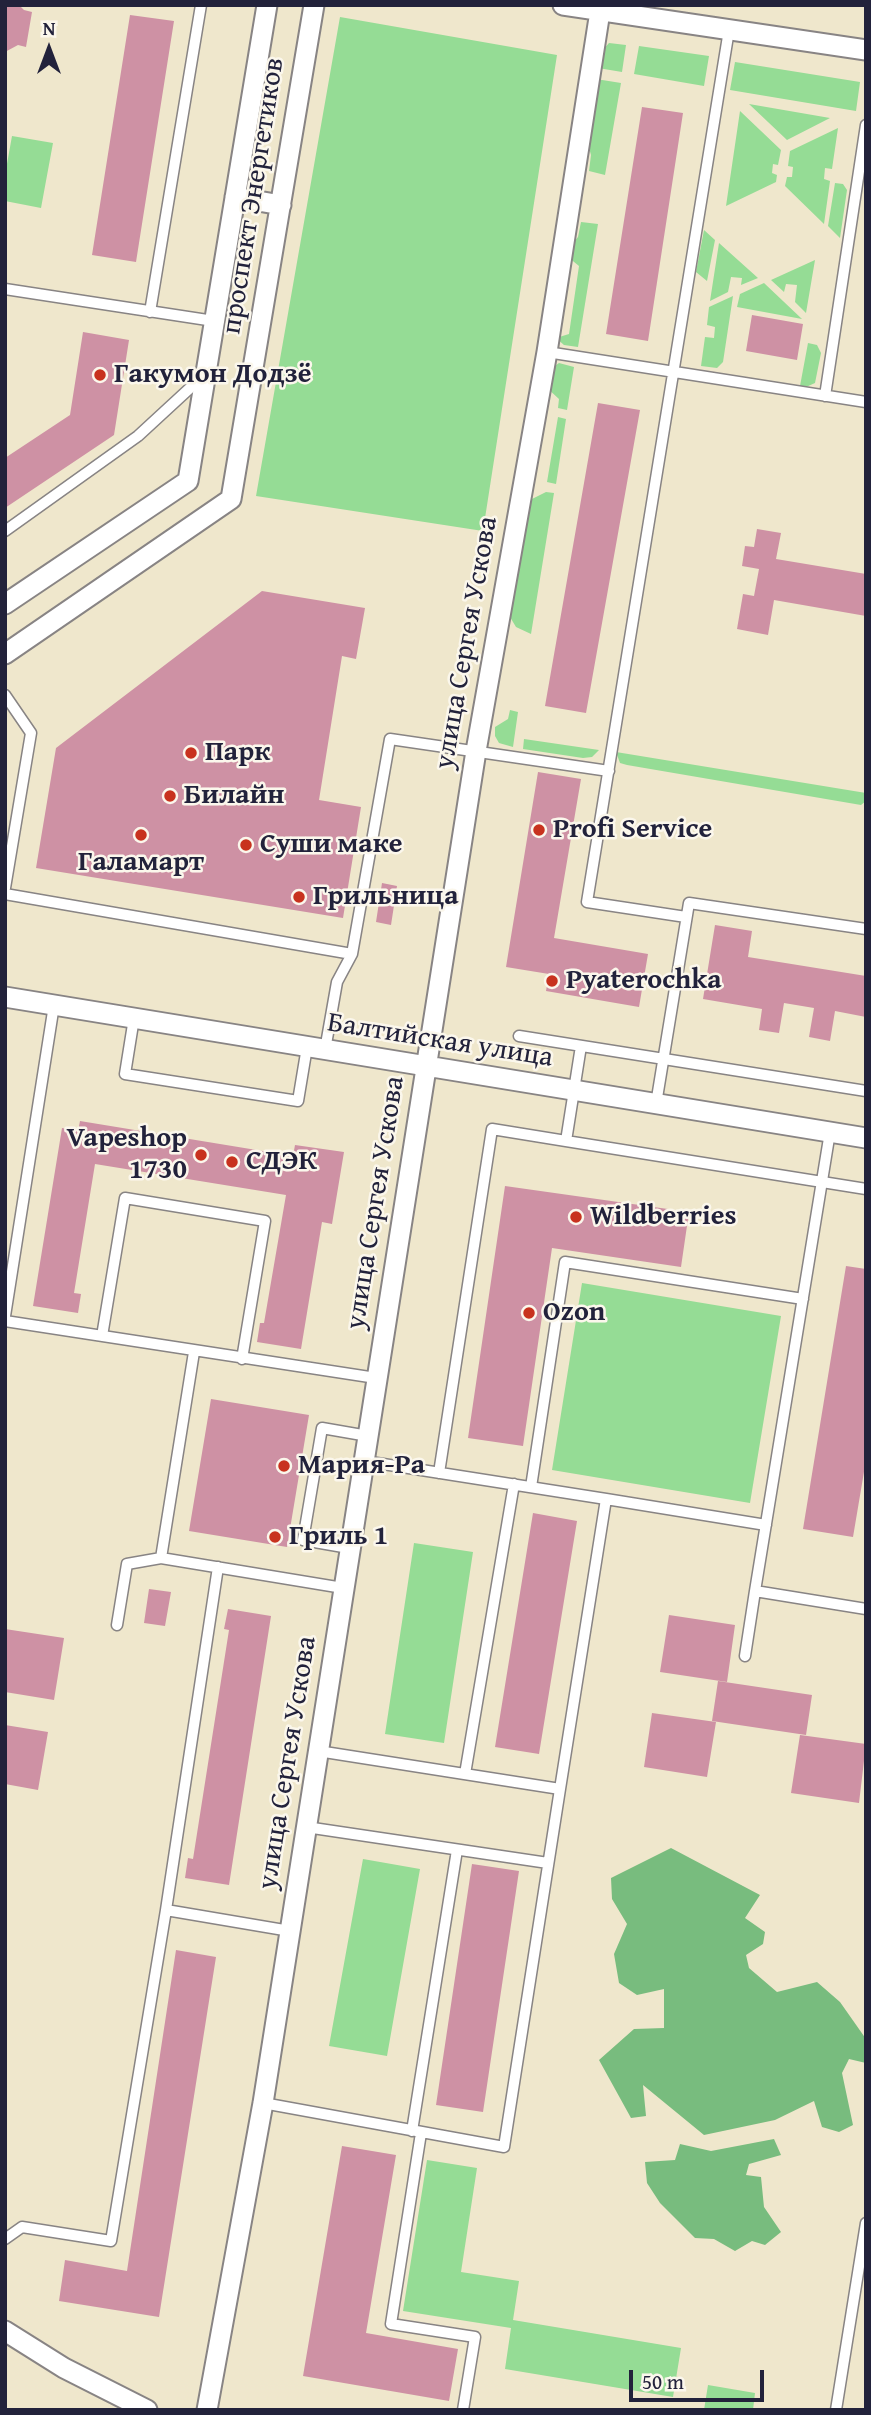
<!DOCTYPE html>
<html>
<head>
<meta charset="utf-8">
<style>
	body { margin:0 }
	#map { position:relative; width:871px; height:2415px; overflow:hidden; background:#efe7cc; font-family:"Gentium Book Plus",serif }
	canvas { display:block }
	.frame { position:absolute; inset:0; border:7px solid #22223b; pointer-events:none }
	.north { position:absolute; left:14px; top:14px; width:70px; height:70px; -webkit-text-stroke:5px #fbf7ec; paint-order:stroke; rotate:0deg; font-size:19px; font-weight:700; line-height:28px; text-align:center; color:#22223b }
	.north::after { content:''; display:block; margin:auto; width:24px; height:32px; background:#22223b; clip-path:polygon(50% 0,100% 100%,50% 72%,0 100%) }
	.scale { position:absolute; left:629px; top:2370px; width:135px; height:32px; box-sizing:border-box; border:4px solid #22223b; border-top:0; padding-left:9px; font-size:21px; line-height:24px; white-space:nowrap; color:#22223b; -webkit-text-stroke:5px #fbf7ec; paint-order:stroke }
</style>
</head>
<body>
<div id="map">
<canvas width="871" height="2415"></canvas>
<div class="frame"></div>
<div class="north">N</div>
<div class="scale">50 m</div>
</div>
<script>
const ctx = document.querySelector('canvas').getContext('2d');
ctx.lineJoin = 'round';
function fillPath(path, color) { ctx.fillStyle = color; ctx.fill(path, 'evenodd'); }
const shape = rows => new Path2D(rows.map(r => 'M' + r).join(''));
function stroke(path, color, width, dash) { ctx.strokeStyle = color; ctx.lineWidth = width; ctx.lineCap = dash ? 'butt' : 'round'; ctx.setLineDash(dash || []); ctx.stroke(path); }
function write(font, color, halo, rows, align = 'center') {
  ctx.font = font + ' "Gentium Book Plus",serif'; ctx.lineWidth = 5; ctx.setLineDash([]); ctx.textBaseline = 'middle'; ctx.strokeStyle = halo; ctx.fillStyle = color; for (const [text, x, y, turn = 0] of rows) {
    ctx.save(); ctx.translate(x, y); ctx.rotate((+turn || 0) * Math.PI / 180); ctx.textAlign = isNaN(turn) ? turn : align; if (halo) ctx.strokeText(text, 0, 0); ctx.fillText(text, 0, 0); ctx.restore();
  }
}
fillPath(shape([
	[340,17,557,55,483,531,256,496],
	[609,43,626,45,622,72,598,68,601,52],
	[639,46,709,56,704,86,634,74],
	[735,62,860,82,856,111,730,90],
	[596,79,621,83,605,175,589,171,591,155,586,137],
	[749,104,830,118,787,140],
	[740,111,781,150,778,165,773,164,772,173,777,175,776,182,726,206],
	[838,128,832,169,825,168,824,179,830,181,824,224,785,186,787,177,792,177,793,167,788,166,790,151],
	[12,136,53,143,41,208,5,201,5,175],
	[835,183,843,184,847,190,840,238,828,226],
	[581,222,598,224,578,347,564,345,556,338,569,334,579,266,568,257,568,249,578,237],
	[704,230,715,240,707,281,696,272],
	[719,243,758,278,741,285,742,278,731,277,728,292,710,301],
	[815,260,806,313,795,302,797,285,786,284,784,292,771,280],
	[764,283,802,319,737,307,740,294],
	[733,296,723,362,717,368,701,366,705,337,714,338,715,327,707,325,709,307],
	[808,343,817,345,821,353,815,383,806,387,800,386],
	[559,363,574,367,567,410,558,408,559,399,546,387,548,371],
	[558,417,566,419,556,484,547,482],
	[546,492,554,493,531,634,516,627,510,617,530,500],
	[510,710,518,712,513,747,499,743,495,736,495,727,508,719],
	[524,739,599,750,592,757,583,758,523,749],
	[616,752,866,793,866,801,861,805,627,765,620,763],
	[582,1283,781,1316,750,1503,552,1470],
	[414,1543,473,1552,444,1743,385,1734],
	[363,1859,420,1869,387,2056,329,2046],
	[427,2160,477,2168,461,2272,519,2281,513,2320,681,2348,673,2397,505,2369,511,2328,403,2311],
	[708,2385,755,2393,753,2410,704,2410]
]), '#95dc95');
fillPath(shape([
	[671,1848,760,1895,745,1918,765,1932,763,1944,746,1955,749,1968,777,1992,817,1982,840,2002,866,2039,866,2063,849,2059,842,2073,853,2125,839,2132,822,2127,814,2101,775,2120,704,2135,643,2085,646,2116,631,2118,599,2060,634,2029,664,2028,664,1989,637,1995,619,1983,614,1954,627,1924,612,1899,611,1878],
	[774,2139,781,2155,749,2164,746,2175,761,2177,764,2207,781,2232,765,2245,752,2241,735,2251,714,2239,695,2238,660,2203,647,2183,645,2162,675,2160,680,2144,711,2151]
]), '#78bc7e');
fillPath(shape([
	[5,5,19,5,24,10,32,12,26,47,18,45,5,52],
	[130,15,174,21,136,262,92,255],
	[642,107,683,113,648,341,606,334],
	[752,315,803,324,797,360,746,351],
	[83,332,129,340,114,435,5,508,5,458,70,415],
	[598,403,640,410,586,713,545,706],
	[757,529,781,533,776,559,866,574,866,616,774,600,768,635,737,629,743,594,754,596,759,569,742,566,745,546,754,547],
	[262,591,365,608,356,659,342,656,319,800,361,807,343,918,36,868,56,748],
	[538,772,581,779,554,938,648,954,639,1007,546,991,549,974,506,967],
	[382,883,397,886,391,925,376,922],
	[715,925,752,931,748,957,866,976,866,1017,835,1011,830,1041,809,1037,814,1008,784,1003,779,1033,759,1030,762,1009,703,999],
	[80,1121,293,1156,295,1145,344,1152,332,1224,322,1222,301,1349,257,1342,260,1323,264,1323,286,1195,95,1164,74,1293,81,1294,78,1313,33,1306,62,1128,78,1131],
	[505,1186,689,1212,681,1267,552,1248,523,1446,468,1438],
	[846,1266,866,1269,866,1460,853,1537,803,1529],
	[211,1399,309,1415,287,1547,189,1531],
	[533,1513,577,1521,539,1754,495,1747],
	[149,1589,171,1592,165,1626,144,1623],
	[228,1609,271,1616,229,1885,185,1878,188,1858,193,1859,229,1630,224,1629],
	[669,1615,735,1625,727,1682,660,1672],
	[5,1629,64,1638,54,1700,5,1692],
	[718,1681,812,1695,806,1735,712,1721],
	[652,1713,716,1722,707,1777,644,1767],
	[5,1725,48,1732,38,1790,5,1784],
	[800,1735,866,1744,859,1803,791,1793],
	[472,1864,519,1871,483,2112,436,2105],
	[176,1950,216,1957,159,2317,59,2301,65,2260,127,2271],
	[342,2146,396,2155,366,2333,458,2349,449,2401,303,2376]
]), '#ce91a4');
const service = shape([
	[5,289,214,321],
	[150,312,201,5],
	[547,352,866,402],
	[825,396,866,125],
	[5,531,138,436,202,377],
	[5,695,31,733,5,888],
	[5,894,352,954],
	[686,917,587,902,729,30],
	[134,1018,125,1074,298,1101,307,1047],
	[519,1036,866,1091],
	[581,1046,566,1141,866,1189],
	[325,1050,337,982,352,954,390,739,609,771],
	[656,1104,689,903,866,929],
	[830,1132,755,1591,866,1609],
	[5,1316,54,1005],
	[5,1321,376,1378],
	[102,1336,125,1198,265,1221,242,1359],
	[194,1352,161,1558,343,1588],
	[439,1473,492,1129,566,1141],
	[531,1487,565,1262,803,1299],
	[606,1499,766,1525],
	[349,1548,303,1540,322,1428,368,1436],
	[218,1567,166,1910,290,1931],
	[117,1625,127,1564,161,1558],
	[745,1656,755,1591],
	[318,1751,560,1789,606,1499,364,1461],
	[465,1774,514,1484],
	[306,1827,548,1863],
	[263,2103,504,2147,560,1789],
	[412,2131,457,1850],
	[421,2133,391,2324,475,2337,463,2410],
	[5,2239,22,2227,111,2241,166,1910],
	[836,2410,866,2223]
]);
const minor = shape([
	[563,5,866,50],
	[235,197,281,205],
	[5,604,188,481,267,5],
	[5,654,231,499,314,5],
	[5,997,866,1138],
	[5,2331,64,2368,147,2410],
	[207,2410,263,2103,476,751,547,352,601,5]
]);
stroke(service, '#888484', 13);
stroke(minor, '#888484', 23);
stroke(service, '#fff', 10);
stroke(minor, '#fff', 19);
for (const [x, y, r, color] of [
	[100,375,7,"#c8321e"],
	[191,753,7,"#c8321e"],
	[170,796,7,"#c8321e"],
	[539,830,7,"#c8321e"],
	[141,835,7,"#c8321e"],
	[246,845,7,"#c8321e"],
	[299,897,7,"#c8321e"],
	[552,981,7,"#c8321e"],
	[201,1155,7,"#c8321e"],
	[232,1162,7,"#c8321e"],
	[576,1217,7,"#c8321e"],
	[529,1313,7,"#c8321e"],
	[284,1466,7,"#c8321e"],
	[275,1537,7,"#c8321e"]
]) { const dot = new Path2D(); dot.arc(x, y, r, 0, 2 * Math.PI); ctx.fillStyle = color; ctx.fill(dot); stroke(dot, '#fbf7ec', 2.5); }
write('28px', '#22223b', '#fbf7ec', [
	["проспект Энергетиков",254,196,-81],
	["улица Сергея Ускова",467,643,-80],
	["Балтийская улица",440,1041,9],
	["улица Сергея Ускова",376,1203,-81],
	["улица Сергея Ускова",288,1763,-81]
]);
write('bold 28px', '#22223b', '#fbf7ec', [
	["Гакумон Додзё",114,375],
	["Парк",205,753],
	["Билайн",184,796],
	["Profi Service",553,830],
	["Суши маке",260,845],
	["Галамарт",141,863,"center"],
	["Грильница",313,897],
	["Pyaterochka",566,981],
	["Vapeshop",187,1139,"right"],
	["1730",187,1171,"right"],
	["СДЭК",246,1162],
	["Wildberries",590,1217],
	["Ozon",543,1313],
	["Мария-Ра",298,1466],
	["Гриль 1",289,1537]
], 'left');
</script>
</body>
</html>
